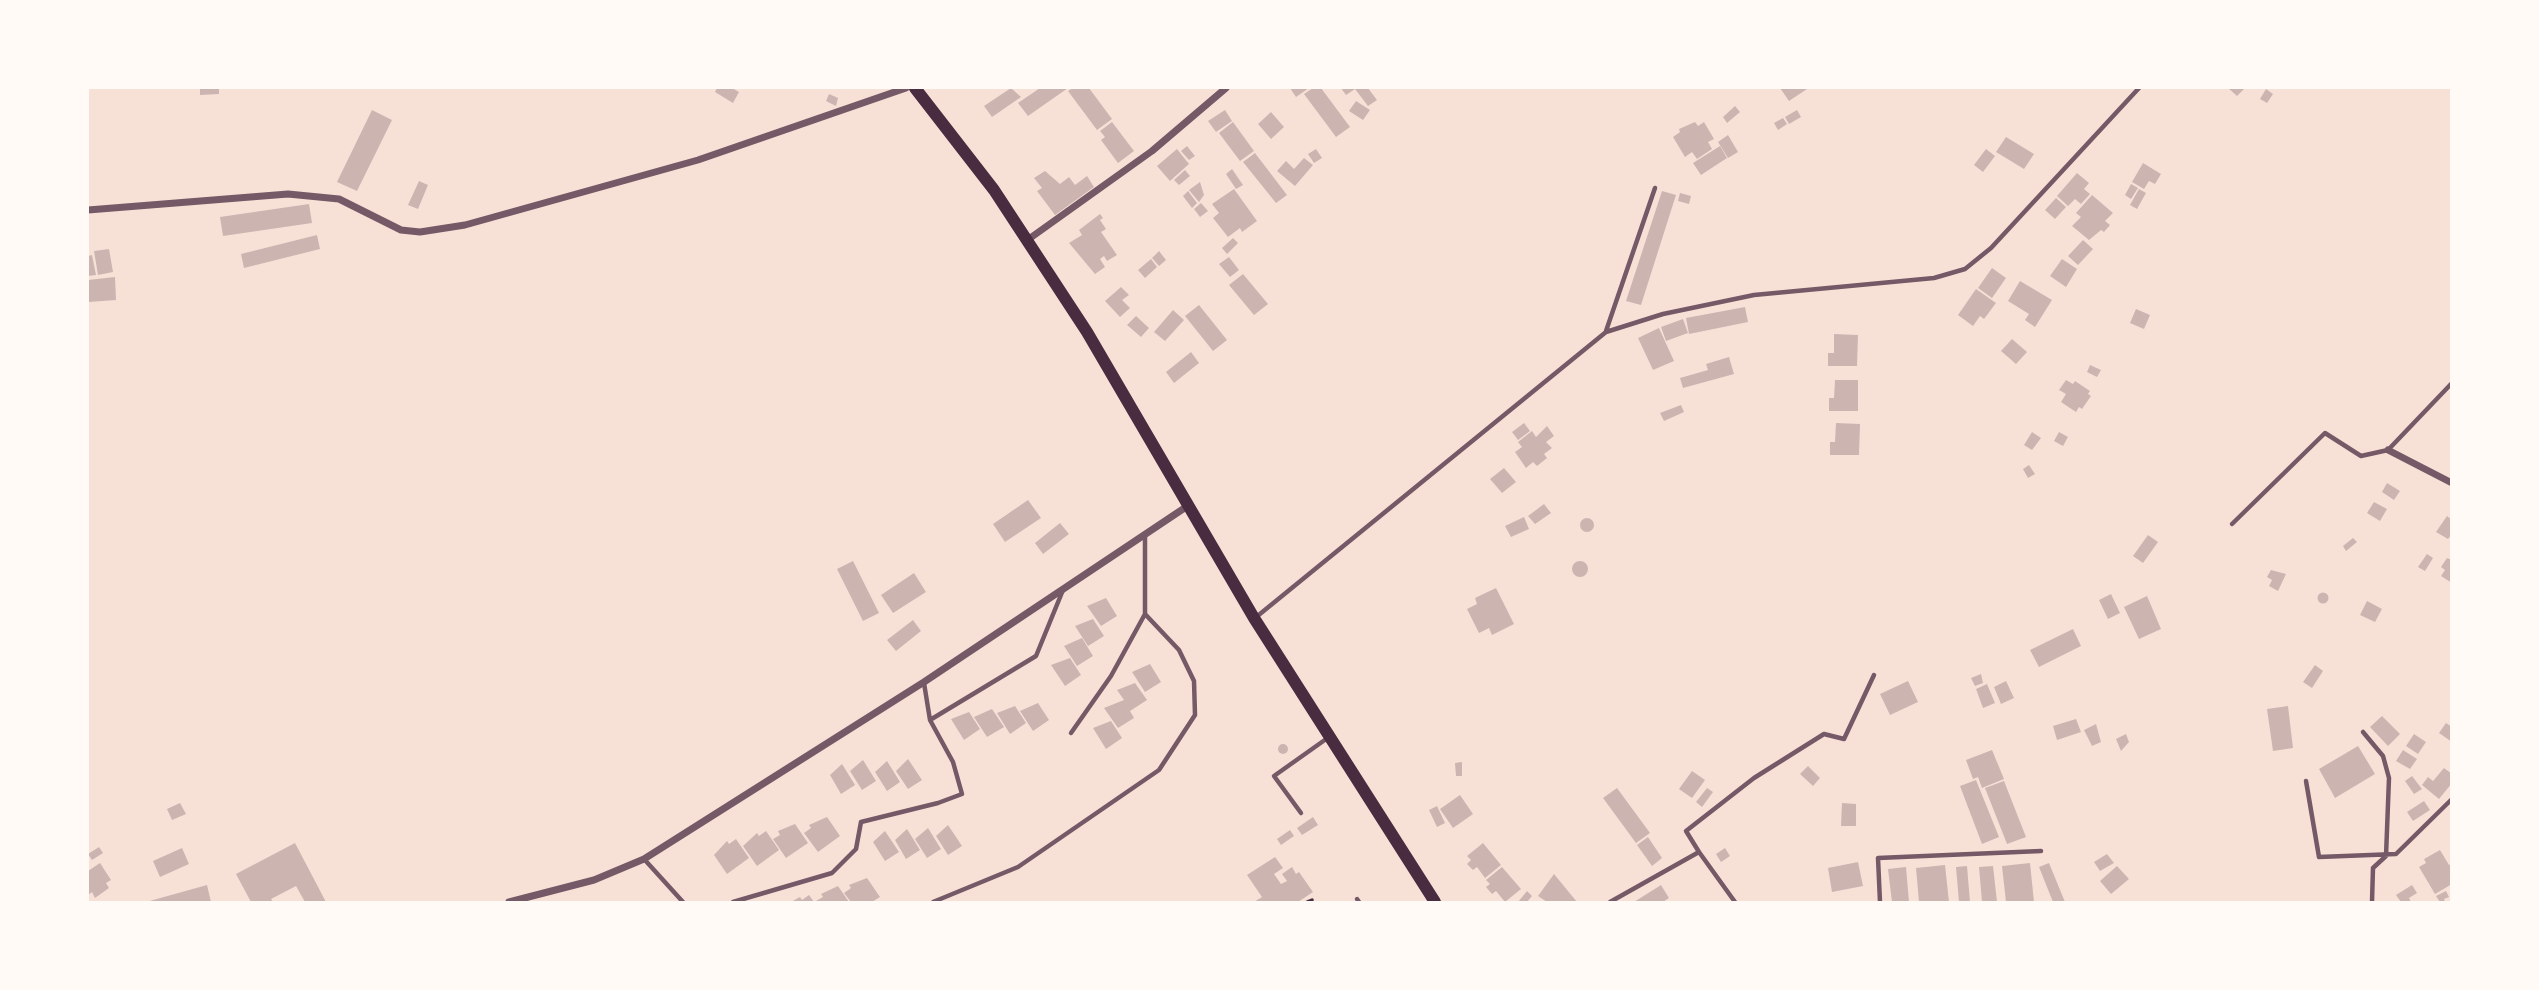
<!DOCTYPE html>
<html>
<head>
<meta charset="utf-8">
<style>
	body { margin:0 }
	#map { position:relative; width:2539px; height:990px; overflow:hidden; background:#f7e1d7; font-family:"Open Sans",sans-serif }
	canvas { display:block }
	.frame { position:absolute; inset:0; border:89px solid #fffaf5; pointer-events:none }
</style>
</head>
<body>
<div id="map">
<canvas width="2539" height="990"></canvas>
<div class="frame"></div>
</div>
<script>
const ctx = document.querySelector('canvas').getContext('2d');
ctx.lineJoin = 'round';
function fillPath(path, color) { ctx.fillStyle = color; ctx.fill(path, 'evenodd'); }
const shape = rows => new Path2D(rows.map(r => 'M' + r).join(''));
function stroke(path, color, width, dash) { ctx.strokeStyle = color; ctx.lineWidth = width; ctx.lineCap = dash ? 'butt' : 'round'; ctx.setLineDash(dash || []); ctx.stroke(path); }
fillPath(shape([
	[200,88,219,88,219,94,200,95],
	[717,88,732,88,739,92,733,103,715,92],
	[1011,88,1021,97,992,117,984,106],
	[1040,88,1068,88,1028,116,1018,103],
	[1073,88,1089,88,1112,119,1097,130,1068,91],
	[1290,88,1309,88,1296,97],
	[1313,88,1321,88,1350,127,1336,137,1304,94],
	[1341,88,1368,88,1377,100,1368,106,1355,89,1346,95],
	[1780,88,1806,88,1807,89,1789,101],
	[2228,88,2245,88,2237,96],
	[2266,89,2273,94,2267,103,2260,99],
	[829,94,838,98,836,106,826,101],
	[1356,101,1370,110,1363,120,1349,111],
	[1735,106,1740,112,1727,123,1723,117],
	[372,110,392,120,357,191,337,182],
	[1225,110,1232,121,1216,132,1208,121],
	[1797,110,1801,117,1789,124,1785,117],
	[1271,112,1284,127,1271,139,1258,124],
	[1783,118,1787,124,1778,130,1774,123],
	[1112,122,1134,151,1118,163,1101,140,1105,137,1100,131],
	[1233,122,1254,151,1240,161,1219,133],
	[1695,122,1698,126,1704,122,1714,139,1708,142,1712,149,1697,159,1692,152,1685,157,1673,137,1680,132,1679,129],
	[1728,135,1738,152,1728,158,1718,142],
	[2006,137,2034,154,2024,169,1996,152],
	[1187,146,1195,156,1189,160,1181,151],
	[1720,146,1727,158,1701,175,1693,163],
	[1177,149,1189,164,1170,181,1157,166],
	[1316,149,1322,158,1314,163,1308,154],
	[1986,149,1995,156,1983,172,1974,165],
	[1255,153,1287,195,1276,203,1243,162],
	[1304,158,1313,165,1295,186,1277,171,1286,161,1294,169],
	[2143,163,2161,174,2155,184,2149,181,2144,189,2132,182],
	[1232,169,1243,185,1236,189,1226,174],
	[1185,170,1190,176,1179,185,1174,180],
	[1045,171,1060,184,1069,177,1075,185,1087,176,1094,187,1055,215,1037,191,1042,188,1034,178],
	[2077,173,2089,183,2084,189,2090,194,2081,204,2075,199,2068,206,2057,196],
	[419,181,428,185,418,209,408,205],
	[1200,182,1204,195,1199,202,1189,190],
	[2131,184,2138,188,2131,199,2125,195],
	[1234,189,1257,221,1242,232,1240,228,1228,237,1213,218,1219,213,1212,204],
	[2139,189,2146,193,2137,209,2130,205],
	[1188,191,1197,203,1192,208,1183,196],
	[1662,191,1676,195,1641,305,1626,301],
	[1680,193,1691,196,1689,204,1678,201],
	[2092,195,2113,213,2105,221,2110,225,2104,232,2101,230,2089,240,2072,226,2081,217,2076,213],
	[2056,198,2066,207,2055,219,2045,210],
	[1201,203,1208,211,1200,217,1194,209],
	[309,204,312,223,223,236,220,217],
	[1100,214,1103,218,1100,220,1106,229,1101,232,1117,255,1107,261,1104,256,1100,259,1105,267,1095,274,1069,243,1082,235,1079,230],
	[317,235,320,249,244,268,241,254],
	[1233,238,1238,243,1227,254,1222,248],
	[2083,240,2093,249,2078,265,2068,256],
	[109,249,113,272,98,275,94,251],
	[1159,251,1166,260,1159,266,1152,258],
	[92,255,96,275,88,276,88,256],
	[1229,257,1239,270,1230,277,1219,264],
	[1151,259,1157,267,1145,278,1138,270],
	[2062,259,2077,269,2066,287,2050,276],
	[1992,268,2006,278,1992,298,1978,288],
	[1243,274,1268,304,1254,315,1229,285],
	[115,277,116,300,89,302,88,280],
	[2020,281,2052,300,2035,327,2025,320,2029,314,2008,301],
	[1121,287,1129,295,1122,300,1130,308,1120,317,1105,301],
	[1976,289,1996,303,1984,319,1980,316,1973,326,1958,315],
	[1199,305,1227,340,1213,351,1185,316],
	[1745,307,1748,322,1689,334,1686,318],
	[2136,309,2150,315,2144,329,2130,323],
	[1173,310,1184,320,1165,341,1154,332],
	[1136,316,1149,328,1141,337,1127,325],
	[1683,319,1688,333,1666,341,1661,327],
	[1659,328,1674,361,1653,370,1638,338],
	[1834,334,1858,335,1857,366,1828,366,1828,353,1834,353],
	[2012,339,2027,352,2016,364,2001,351],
	[1191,352,1199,363,1174,383,1166,372],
	[1729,357,1734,374,1683,388,1680,378,1708,370,1706,364],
	[2090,365,2101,370,2097,377,2087,372],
	[1835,380,1858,380,1858,411,1829,411,1829,398,1834,398],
	[2066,380,2073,384,2075,381,2090,391,2088,394,2091,396,2082,409,2079,407,2076,412,2061,402,2066,394,2059,390],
	[1681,405,1684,412,1664,421,1660,413],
	[1524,423,1530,431,1518,440,1512,432],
	[1836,423,1860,424,1859,455,1830,455,1830,442,1835,442],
	[1547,426,1554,436,1546,442,1552,448,1544,454,1547,458,1537,466,1533,462,1526,468,1515,452,1522,447,1518,442,1532,431,1536,437],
	[2032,432,2041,438,2032,450,2024,445],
	[2059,432,2068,437,2063,446,2054,441],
	[2029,465,2035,474,2028,478,2023,469],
	[1504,468,1516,482,1502,493,1490,479],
	[2387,483,2400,491,2394,500,2382,492],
	[1028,500,1041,518,1005,542,993,524],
	[2374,502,2387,509,2380,521,2367,513],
	[1544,504,1551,513,1535,524,1528,516],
	[2447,516,2452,520,2452,534,2448,539,2436,532],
	[1524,517,1529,529,1511,537,1505,526],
	'1580 525a7 7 0 1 1 14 0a7 7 0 1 1-14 0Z',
	[1060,523,1069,534,1043,554,1035,543],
	[2148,535,2158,542,2143,563,2133,556],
	[2353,538,2357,542,2346,551,2343,546],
	[2427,554,2433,558,2425,571,2418,567],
	[2447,558,2452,560,2452,583,2441,576,2445,570,2441,567],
	'1572 569a8 8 0 1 1 16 0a8 8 0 1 1-16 0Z',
	[853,561,879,613,863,621,837,569],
	[2271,570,2286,574,2278,591,2269,586,2272,580,2267,577],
	[914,573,926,592,893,613,881,595],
	[1496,588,1514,624,1492,635,1489,628,1479,633,1467,609,1477,604,1475,598],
	'2317.5 598a5.5 5.5 0 1 1 11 0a5.5 5.5 0 1 1-11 0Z',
	[2111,594,2120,613,2108,619,2099,600],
	[2147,596,2161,629,2139,639,2124,607],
	[1106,598,1117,616,1101,626,1087,606],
	[2367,601,2382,609,2375,622,2360,615],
	[1093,619,1104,636,1088,646,1075,626],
	[913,620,921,631,896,651,887,640],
	[2073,629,2081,646,2039,667,2030,650],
	[1082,638,1093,656,1077,666,1064,646],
	[1070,658,1081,675,1065,686,1051,665],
	[1150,664,1161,682,1145,692,1132,672],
	[2315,665,2323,671,2312,688,2303,682],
	[1981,674,1983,683,1975,686,1971,678],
	[1908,681,1918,702,1890,715,1880,694],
	[2006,681,2014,698,2001,704,1994,687],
	[1135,683,1147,700,1130,711,1134,718,1118,728,1104,708,1124,700,1117,690],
	[1987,684,1995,703,1983,708,1976,689],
	[1038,703,1049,720,1033,731,1020,711],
	[1015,706,1026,723,1010,734,997,713],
	[2288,706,2293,748,2273,751,2267,709],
	[992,709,1004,727,987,737,974,717],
	[969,712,980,729,964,740,951,719],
	[2382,716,2400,734,2388,746,2370,727],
	[2076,719,2081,732,2057,740,2053,726],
	[1111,721,1122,738,1106,749,1093,728],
	[2446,723,2452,727,2452,742,2439,733],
	[2096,724,2101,742,2092,746,2084,730],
	[2126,734,2129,742,2121,751,2116,739],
	[2414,734,2426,742,2418,754,2406,746],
	'1278 749a5 5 0 1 1 10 0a5 5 0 1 1-10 0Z',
	[2358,746,2375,774,2335,798,2319,769],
	[1992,750,2004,779,1982,788,1978,777,1973,779,1966,760],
	[2403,750,2417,759,2410,769,2396,761],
	[908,759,922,780,908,789,896,771],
	[863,760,876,781,862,790,850,771],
	[887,761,900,782,887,791,875,772],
	[1462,762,1462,776,1456,776,1455,763],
	[842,764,855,785,841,794,830,775],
	[1808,766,1820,778,1813,786,1800,774],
	[2444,768,2452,774,2452,783,2439,799,2422,785,2428,777,2433,781],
	[1692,771,1705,780,1692,798,1679,789],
	[2412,776,2422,789,2414,794,2405,781],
	[1976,780,1999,837,1982,844,1960,786],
	[2004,781,2026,837,2007,844,1985,788],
	[1617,788,1650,833,1636,843,1603,798],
	[1707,788,1713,792,1702,807,1696,802],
	[1460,795,1473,814,1453,828,1440,809],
	[2424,801,2430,810,2413,821,2407,812],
	[180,803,186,814,172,820,167,809],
	[1842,803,1856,804,1856,826,1841,826],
	[1437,806,1445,823,1437,827,1429,810],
	[827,817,840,836,818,852,804,833,811,828,809,825],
	[1313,817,1318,825,1302,835,1297,828],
	[795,824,808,843,786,858,773,839,780,835,778,831],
	[948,825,962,846,948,855,936,836],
	[928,828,941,849,927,858,915,839],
	[907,829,920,850,906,859,895,840],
	[1290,830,1294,836,1281,845,1277,839],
	[766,831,779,850,757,866,743,846,757,833,759,836],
	[885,831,899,852,885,861,873,842],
	[1648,837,1662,858,1652,866,1637,845],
	[736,839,749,858,727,874,714,855,727,841,729,844],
	[295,843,326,902,305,902,296,886,271,899,273,902,251,902,236,874],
	[1483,843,1501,865,1485,878,1477,867,1473,870,1467,864,1471,860,1467,856],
	[99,847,103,853,92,860,88,854],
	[182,848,189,864,160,877,153,861],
	[1725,848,1730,856,1721,862,1716,854],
	[2440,850,2449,865,2452,864,2452,884,2435,894,2419,867,2426,863,2424,859],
	[2107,854,2114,863,2100,871,2094,862],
	[1275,857,1283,868,1274,874,1281,884,1287,881,1282,874,1292,867,1296,874,1299,872,1313,892,1298,902,1254,902,1262,897,1247,875],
	[1858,862,1863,886,1832,892,1828,868],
	[100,863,111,880,106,883,109,888,95,898,92,892,88,895,88,871],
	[2030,863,2034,902,2006,902,2002,866],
	[2049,863,2065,902,2053,902,2039,867],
	[1945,865,1949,902,1919,902,1916,868],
	[1967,866,1970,902,1959,902,1956,867],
	[1993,866,1997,902,1982,902,1979,867],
	[2117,866,2129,879,2111,894,2100,881],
	[1502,867,1521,889,1505,902,1496,891,1492,894,1486,887,1490,884,1486,880],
	[1906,867,1909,902,1892,902,1888,869],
	[1554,874,1577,902,1547,902,1538,896],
	[867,878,880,897,872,902,851,902,844,893,851,888,849,885],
	[207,885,211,902,146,902],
	[1661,885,1669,898,1663,902,1634,902],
	[2412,885,2417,893,2409,898,2411,902,2401,902,2396,895],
	[838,886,849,902,814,902,823,897,821,894],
	[1527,891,1532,896,1527,902,1518,902],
	[2446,891,2449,897,2444,899,2445,902,2440,902,2436,896],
	[809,895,814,902,791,902,800,897,802,900]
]), '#ccb4b1');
stroke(shape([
	[1307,902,1312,900]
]), '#4a2c40', 3.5);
stroke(shape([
	[1606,331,1655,188],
	[2232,524,2325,433,2361,456,2388,450,2452,383],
	[1255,618,1606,332,1663,314,1754,295,1934,278,1965,269,1991,248,2139,88],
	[930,720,1036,656,1063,590],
	[2363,732,2383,756,2389,778,2386,856,2373,868,2372,902],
	[1071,733,1111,676,1145,614,1145,535],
	[2306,781,2319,857,2396,854,2452,799],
	[1301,813,1274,776,1329,737],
	[1699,852,1735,902],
	[644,859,683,902],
	[1357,899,1359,902],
	[733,902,832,873,856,849,861,822,938,803,962,794,953,762,930,720,924,683],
	[933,902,1018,867,1159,770,1195,715,1194,681,1179,650,1145,614],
	[1610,902,1699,852,1686,831,1754,778,1824,734,1844,739,1874,675],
	[1880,902,1878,858,2041,851]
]), '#755966', 4.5);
stroke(shape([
	[88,210,288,194,339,199,401,230,420,232,465,225,698,160,906,88],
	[1026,241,1152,151,1226,88],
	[2388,450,2452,483],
	[509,902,594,880,644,859,924,682,1189,505]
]), '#755966', 7);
stroke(shape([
	[915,88,994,190,1087,332,1254,618,1435,902]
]), '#4a2c40', 12);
</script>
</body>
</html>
